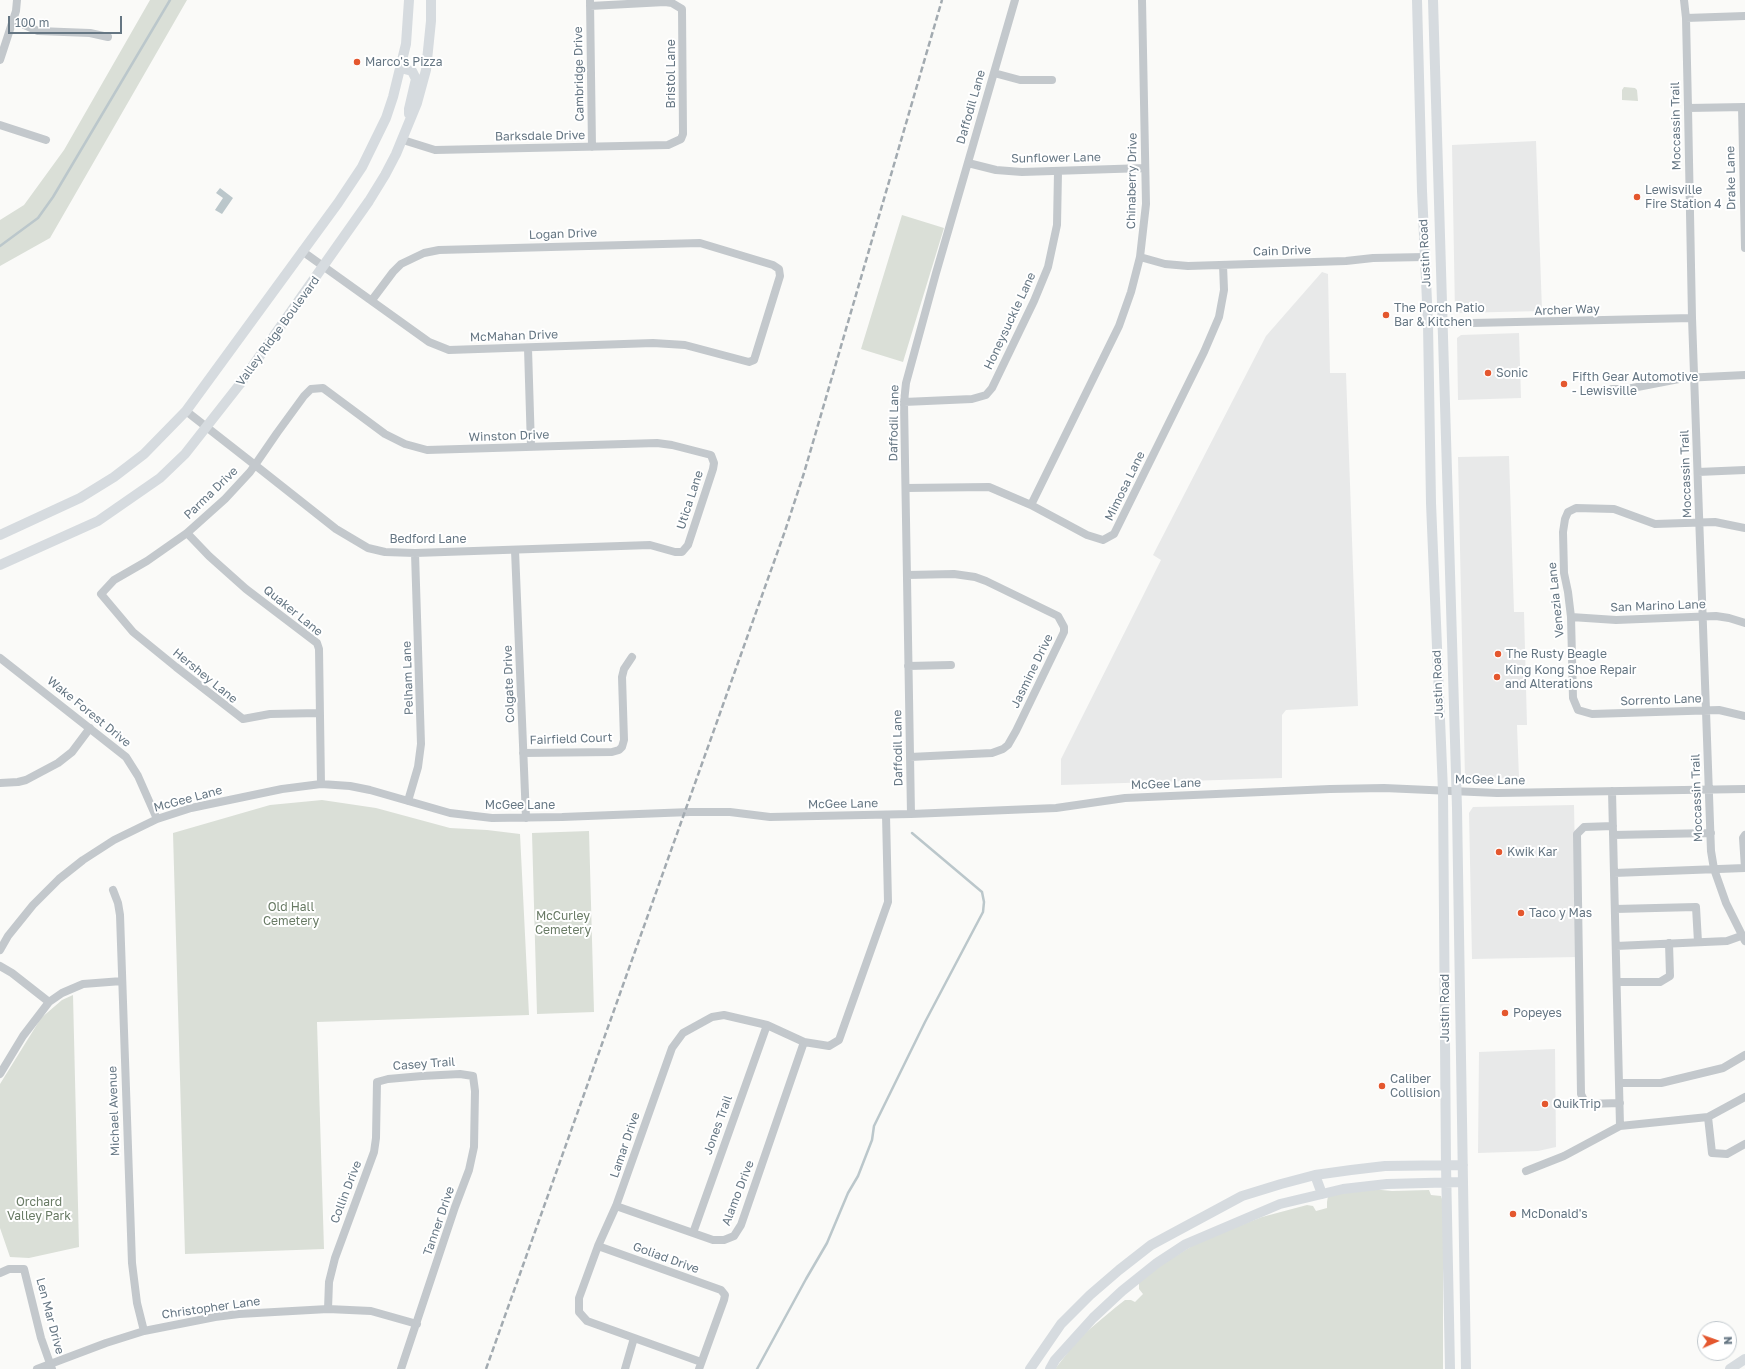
<!DOCTYPE html>
<html>
<head>
<meta charset="utf-8">
<style>
	body { margin:0 }
	#map { position:relative; width:1745px; height:1369px; overflow:hidden; background:#fafaf8; font-family:"Golos Text",sans-serif }
	canvas { display:block }
	.north { position:absolute; left:1697px; top:1321px; width:40px; height:40px; box-sizing:border-box; background:#fff; border:1px solid #c1c8cd; border-radius:50%; rotate:88deg; font-size:11px; font-weight:700; line-height:16px; text-align:center; color:#657683 }
	.north::after { content:''; display:block; margin:auto; width:14px; height:18px; background:#e4572e; clip-path:polygon(50% 0,100% 100%,50% 72%,0 100%) }
	.scale { position:absolute; left:8px; top:16px; width:114px; height:18px; box-sizing:border-box; border:2px solid #657683; border-top:0; padding-left:5px; font-size:12px; line-height:14px; white-space:nowrap; color:#657683; -webkit-text-stroke:3px #fff; paint-order:stroke }
</style>
</head>
<body>
<div id="map">
<canvas width="1745" height="1369"></canvas>
<div class="north">N</div>
<div class="scale">100 m</div>
</div>
<script>
const ctx = document.querySelector('canvas').getContext('2d');
ctx.lineJoin = 'round';
function fillPath(path, color) { ctx.fillStyle = color; ctx.fill(path, 'evenodd'); }
const shape = rows => new Path2D(rows.map(r => 'M' + r).join(''));
function stroke(path, color, width, dash) { ctx.strokeStyle = color; ctx.lineWidth = width; ctx.lineCap = dash ? 'butt' : 'round'; ctx.setLineDash(dash || []); ctx.stroke(path); }
function write(font, color, halo, rows, align = 'center') {
  ctx.font = font + ' "Golos Text",sans-serif'; ctx.lineWidth = 4; ctx.setLineDash([]); ctx.textBaseline = 'middle'; ctx.strokeStyle = halo; ctx.fillStyle = color; for (const [text, x, y, turn = 0] of rows) {
    ctx.save(); ctx.translate(x, y); ctx.rotate((+turn || 0) * Math.PI / 180); ctx.textAlign = isNaN(turn) ? turn : align; if (halo) ctx.strokeText(text, 0, 0); ctx.fillText(text, 0, 0); ctx.restore();
  }
}
fillPath(shape([
	[1536,141,1542,311,1455,313,1452,145],
	[1322,272,1328,274,1330,373,1346,373,1358,706,1286,710,1282,715,1282,778,1061,785,1061,759,1161,560,1153,555,1266,336],
	[1519,333,1521,398,1458,400,1457,338,1461,335],
	[1509,456,1514,612,1524,612,1527,725,1517,725,1519,778,1465,779,1458,457],
	[1574,805,1577,957,1472,959,1469,813,1473,807],
	[1555,1049,1556,1147,1538,1151,1478,1153,1479,1052]
]), '#e8e9e9');
fillPath(shape([
	[150,0,187,0,50,238,0,266,0,220,24,205,64,150],
	[1624,87,1635,88,1637,90,1638,101,1622,100,1622,90],
	[902,215,944,228,903,362,861,349],
	[322,800,376,808,450,828,487,830,520,834,529,1015,317,1022,324,1249,185,1254,173,833,270,805],
	[589,831,594,1012,537,1014,532,833],
	[73,995,79,1247,29,1258,10,1257,0,1228,0,1084,41,1018,62,1000],
	[1371,1189,1392,1191,1429,1190,1431,1195,1441,1196,1443,1202,1443,1369,1055,1369,1079,1338,1116,1307,1125,1300,1131,1300,1135,1302,1143,1294,1139,1289,1139,1282,1158,1267,1200,1241,1262,1217,1307,1205,1313,1206,1316,1211,1327,1208,1327,1202,1328,1196]
]), '#dadfd7');
fillPath(shape([
	[220,188,233,198,222,214,215,210,223,198,216,193]
]), '#bbc7cb');
stroke(shape([
	[0,246,38,218,53,197,170,0],
	[757,1369,806,1279,827,1243,848,1193,858,1176,872,1140,874,1126,925,1022,983,912,984,902,982,892,912,833]
]), '#bbc7cb', 2.5);
stroke(shape([
	[1684,0,1686,18,1688,108,1692,318,1711,851,1714,869,1726,903,1745,941],
	[590,1,592,147],
	[1686,18,1745,16],
	[13,20,38,31,90,33,108,37],
	[0,60,16,11,17,0],
	[994,73,1020,80,1052,80],
	[1742,107,1745,248],
	[1688,108,1745,107],
	[0,125,46,140],
	[403,140,435,150,668,145,681,139,683,134,682,9,672,3,665,2,590,6],
	[968,163,996,170,1022,172,1145,168],
	[302,251,429,342,449,350,653,343,685,345,749,362,754,360,780,276,779,269,773,265,700,243,439,250,424,253,401,264,393,272,372,300],
	[1140,257,1165,264,1188,266,1346,261,1373,258,1425,257],
	[1428,324,1692,318],
	[528,348,531,447],
	[1612,389,1627,389,1684,378,1745,375],
	[904,402,972,399,986,395,992,388,1034,301,1048,267,1057,225,1058,172],
	[186,411,255,465,336,529,368,548,385,552,415,553,650,545,675,552,682,552,688,545,713,469,714,463,711,455,672,445,657,443,427,450,405,444,385,434,323,388,311,389,304,396,277,433,255,465,250,472,225,499,187,533,147,561,114,580,101,594,133,632,176,667,243,719,270,714,319,713],
	[1698,472,1745,470],
	[906,488,989,487,1031,505,1087,535,1103,540,1114,534,1204,352,1219,317,1224,290,1223,265],
	[1031,505,1119,326,1131,292,1140,257,1146,204,1142,0],
	[1745,528,1715,522,1655,524,1614,509,1576,508,1568,512,1565,519,1563,532,1564,573,1568,592,1571,617,1573,698,1578,710,1592,714,1719,710,1745,716],
	[187,533,209,556,246,589,317,643,319,649,321,784],
	[515,550,526,818],
	[907,575,954,574,975,577,986,581,1058,616,1064,627,1064,632,1016,731,1008,745,1003,749,992,753,910,757],
	[1571,617,1616,620,1716,616,1729,618,1745,623],
	[0,658,126,757,138,776,157,819],
	[908,666,951,665],
	[523,753,612,752,619,750,622,747,624,740,622,677,624,669,632,657],
	[0,783,18,782,26,780,58,763,72,752,90,728],
	[1612,791,1620,1126],
	[408,801,418,767,421,744,415,553],
	[911,814,904,402,906,383,936,273,1015,0],
	[1613,826,1584,827,1577,834,1581,1094,1586,1104,1620,1103],
	[1613,835,1711,833],
	[1745,835,1743,838,1745,868],
	[1614,873,1745,868],
	[113,890,118,903,120,915,132,1263,137,1303,144,1331],
	[1615,909,1696,907,1698,942],
	[1616,946,1727,941,1741,936],
	[0,950,8,936,33,905,59,879,83,860,114,840,157,819,191,808,282,789,321,784,350,786,370,790,450,813,492,818,562,817,690,812,730,812,770,817,911,814,1056,808,1125,798,1330,789,1384,788,1497,793,1745,789],
	[0,966,12,973,49,1002],
	[1617,982,1660,982,1670,976,1669,943],
	[0,1074,23,1036,49,1002,62,993,83,984,122,981],
	[1619,1083,1661,1083,1723,1068,1745,1055],
	[1708,1117,1712,1153,1727,1154,1745,1144],
	[1526,1171,1564,1156,1620,1126,1708,1117,1745,1097],
	[616,1206,713,1240,724,1240,734,1236,741,1225,804,1042],
	[693,1233,767,1025],
	[598,1246,721,1290,725,1295,724,1300,699,1369],
	[0,1273,9,1269,24,1269,41,1338,52,1369],
	[328,1309,329,1282,335,1258,374,1152,376,1138,377,1082,388,1079,422,1076,460,1074,473,1076,475,1091,474,1147,469,1170,455,1207,401,1369],
	[701,1362,587,1321,579,1312,579,1298,598,1246,616,1206,672,1048,683,1033,712,1017,724,1015,767,1025,804,1042,829,1046,839,1040,888,902,886,815],
	[37,1369,106,1343,144,1331,215,1317,239,1314,328,1309,371,1311,417,1324],
	[625,1369,634,1338]
]), '#c3c8cc', 8);
stroke(shape([
	[1417,0,1422,191,1428,324,1431,503,1443,791,1446,1165,1450,1369],
	[1433,0,1457,808,1466,1369],
	[401,68,412,71,416,79,409,109,409,114],
	[0,535,80,498,114,477,144,454,186,411,338,203,362,167,386,118,393,97,406,44,409,0],
	[0,565,98,521,160,478,185,454,240,384,369,201,385,175,396,154,417,103,426,70,431,21,431,0],
	[1315,1175,1322,1194],
	[1030,1369,1061,1324,1090,1295,1119,1270,1151,1245,1242,1196,1281,1184,1315,1175,1351,1170,1385,1166,1463,1165],
	[1050,1369,1055,1360,1093,1318,1122,1291,1157,1263,1186,1244,1280,1204,1343,1189,1387,1184,1463,1182],
	[1730,1369,1745,1359]
]), '#d6dbdf', 10);
stroke(shape([
	[486,1369,785,531,804,473,942,0]
]), '#a2aab0', 2.5, [6, 3]);
for (const [x, y, r, color] of [
	[357,62,4,"#e4572e"],
	[1637,197,4,"#e4572e"],
	[1386,315,4,"#e4572e"],
	[1488,373,4,"#e4572e"],
	[1564,384,4,"#e4572e"],
	[1498,654,4,"#e4572e"],
	[1497,677,4,"#e4572e"],
	[1499,852,4,"#e4572e"],
	[1521,913,4,"#e4572e"],
	[1505,1013,4,"#e4572e"],
	[1382,1086,4,"#e4572e"],
	[1545,1104,4,"#e4572e"],
	[1513,1214,4,"#e4572e"]
]) { const dot = new Path2D(); dot.arc(x, y, r, 0, 2 * Math.PI); ctx.fillStyle = color; ctx.fill(dot); stroke(dot, '#fff', 1.5); }
write('12px', '#657683', '#fff', [
	["Marco's Pizza",365,62],
	["Lewisville",1645,190],
	["Fire Station 4",1645,204],
	["The Porch Patio",1394,308],
	["Bar & Kitchen",1394,322],
	["Sonic",1496,373],
	["Fifth Gear Automotive",1572,377],
	["- Lewisville",1572,391],
	["The Rusty Beagle",1506,654],
	["King Kong Shoe Repair",1505,670],
	["and Alterations",1505,684],
	["Kwik Kar",1507,852],
	["Taco y Mas",1529,913],
	["Popeyes",1513,1013],
	["Caliber",1390,1079],
	["Collision",1390,1093],
	["QuikTrip",1553,1104],
	["McDonald's",1521,1214]
], 'left');
write('12px', '#657683', '#fff', [
	["Cambridge Drive",579,74,-91],
	["Bristol Lane",671,74,-90],
	["Daffodil Lane",971,107,-74],
	["Moccassin Trail",1676,126,-91],
	["Barksdale Drive",540,136,-1],
	["Sunflower Lane",1056,158,-1],
	["Drake Lane",1731,178,-91],
	["Chinaberry Drive",1132,181,-89],
	["Logan Drive",563,234,-2],
	["Cain Drive",1282,251,-2],
	["Justin Road",1425,253,-93],
	["Archer Way",1567,310,-2],
	["Honeysuckle Lane",1010,321,-65],
	["Valley Ridge Boulevard",278,331,-54],
	["McMahan Drive",514,336,-2],
	["Daffodil Lane",894,423,-89],
	["Winston Drive",509,436,-2],
	["Moccassin Trail",1686,474,-92],
	["Mimosa Lane",1125,486,-64],
	["Parma Drive",211,493,-44],
	["Utica Lane",690,500,-72],
	["Bedford Lane",428,539],
	["Venezia Lane",1556,600,-96],
	["San Marino Lane",1658,606,-2],
	["Quaker Lane",293,611,39],
	["Jasmine Drive",1032,671,-64],
	["Hershey Lane",205,676,39],
	["Pelham Lane",408,678,-92],
	["Colgate Drive",509,684,-92],
	["Justin Road",1438,684,-92],
	["Sorrento Lane",1661,700,-2],
	["Wake Forest Drive",89,712,39],
	["Fairfield Court",571,739,-2],
	["Daffodil Lane",898,748,-91],
	["McGee Lane",1490,780,1],
	["McGee Lane",1166,784,-2],
	["Moccassin Trail",1697,798,-92],
	["McGee Lane",188,799,-15],
	["McGee Lane",843,804,-1],
	["McGee Lane",520,805],
	["Justin Road",1445,1008,-90],
	["Casey Trail",424,1064,-4],
	["Michael Avenue",114,1111,-92],
	["Jones Trail",718,1125,-70],
	["Lamar Drive",625,1145,-71],
	["Collin Drive",346,1192,-69],
	["Alamo Drive",738,1193,-69],
	["Tanner Drive",439,1221,-71],
	["Goliad Drive",666,1258,20],
	["Christopher Lane",211,1308,-8],
	["Len Mar Drive",50,1316,75]
]);
write('12px', '#687a64', '#fff', [
	["Old Hall",291,907],
	["Cemetery",291,921],
	["McCurley",563,916],
	["Cemetery",563,930],
	["Orchard",39,1202],
	["Valley Park",39,1216]
]);
</script>
</body>
</html>
